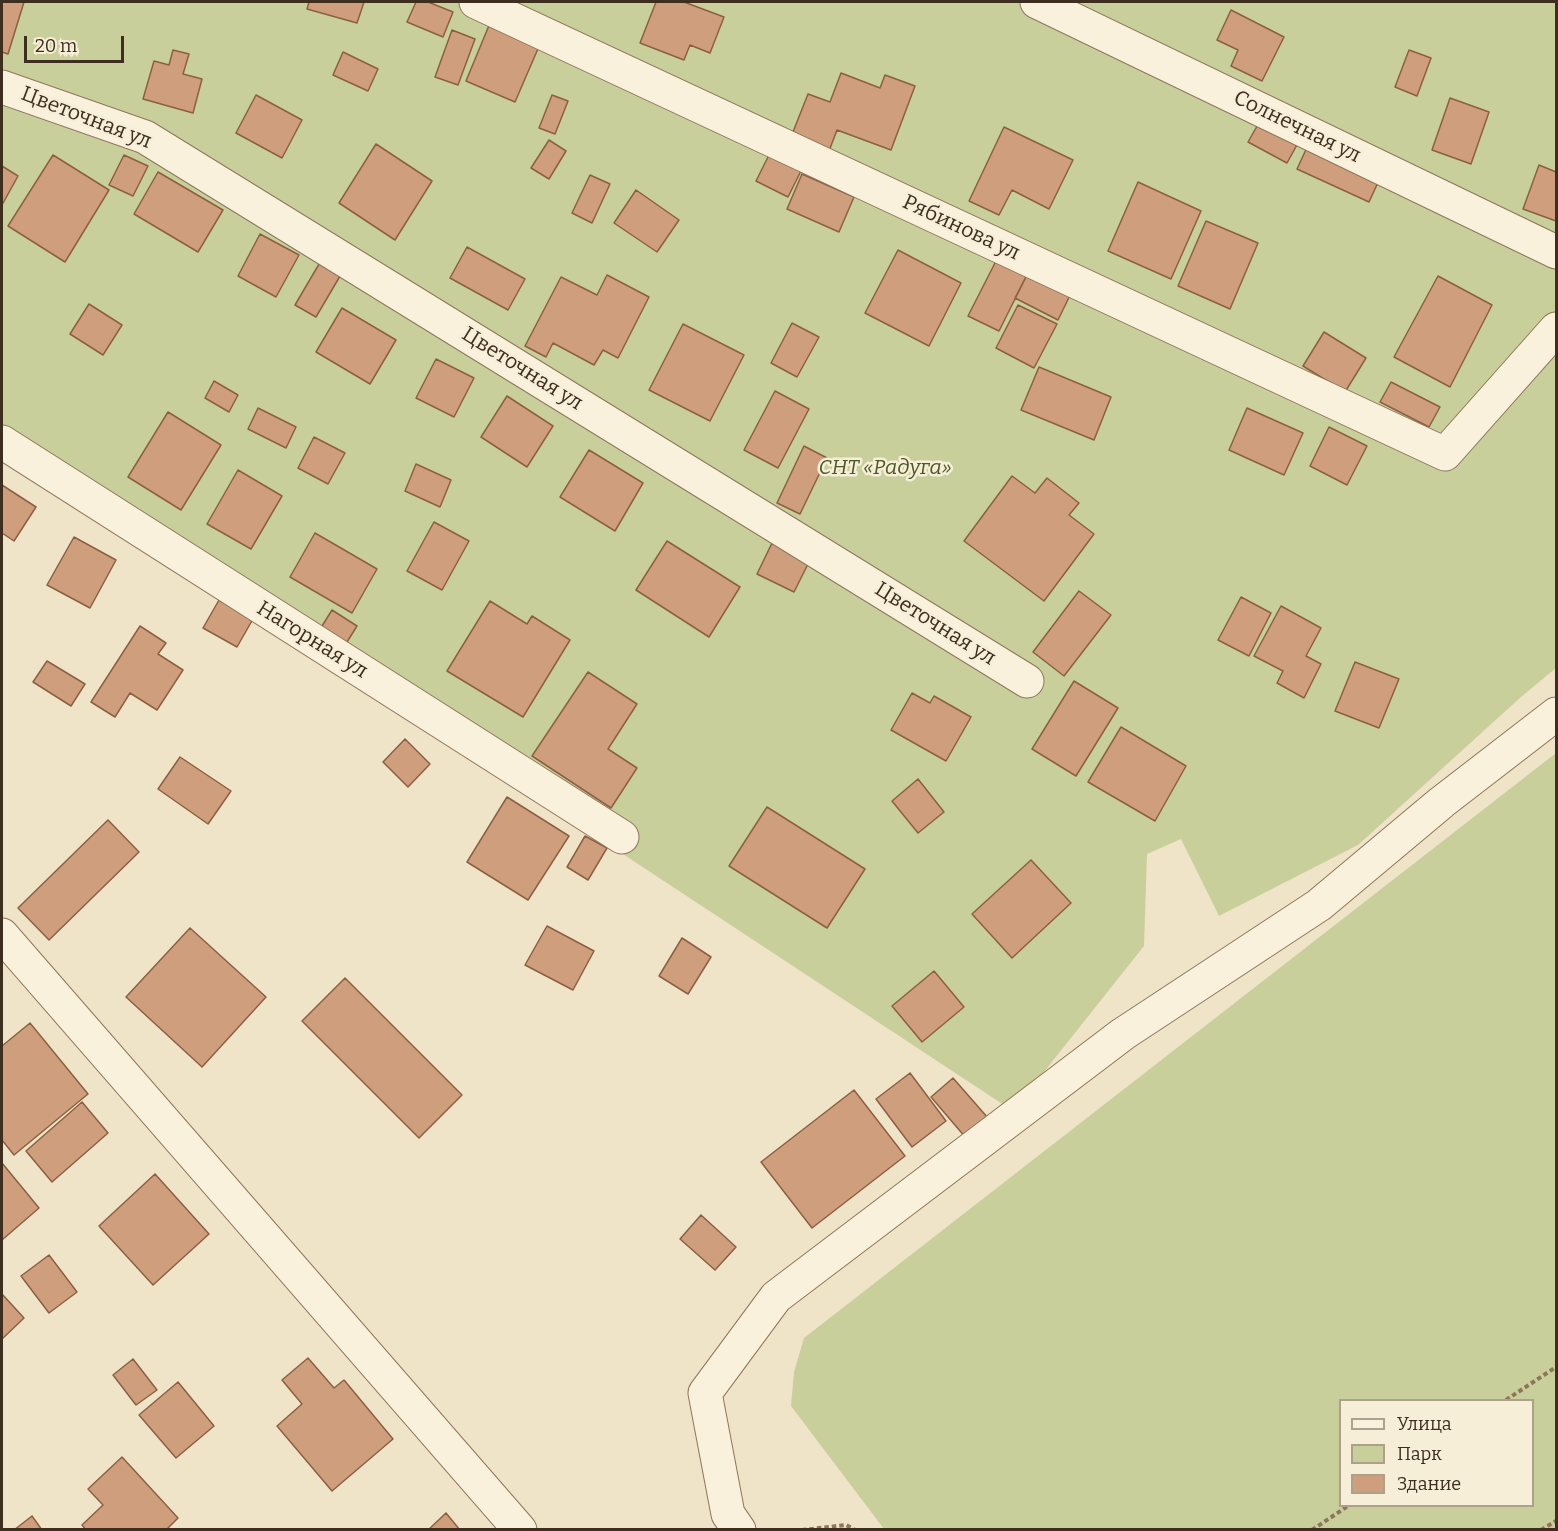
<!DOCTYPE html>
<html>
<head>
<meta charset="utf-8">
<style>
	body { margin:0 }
	#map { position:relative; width:1558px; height:1531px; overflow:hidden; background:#f0e4c8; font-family:Bitter,serif }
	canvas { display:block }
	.frame { position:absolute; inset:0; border:3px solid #3d2e20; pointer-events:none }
	.legend { position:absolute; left:1339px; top:1399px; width:195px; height:108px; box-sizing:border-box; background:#f7eed8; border:2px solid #ada18e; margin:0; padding:8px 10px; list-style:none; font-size:18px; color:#3d2e20 }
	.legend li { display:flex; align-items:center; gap:12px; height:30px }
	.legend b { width:30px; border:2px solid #ada18e }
	.scale { position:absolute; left:24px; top:36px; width:100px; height:27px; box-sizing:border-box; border:3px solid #3d2e20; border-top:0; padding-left:8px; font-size:18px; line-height:21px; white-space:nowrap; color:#3d2e20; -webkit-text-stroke:4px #f7eed8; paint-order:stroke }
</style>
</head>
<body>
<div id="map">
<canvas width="1558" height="1531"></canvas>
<div class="frame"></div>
<ul class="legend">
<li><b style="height:8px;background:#faf1dc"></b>Улица</li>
<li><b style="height:16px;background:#c9cf9b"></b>Парк</li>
<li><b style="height:16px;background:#cf9f7d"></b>Здание</li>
</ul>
<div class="scale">20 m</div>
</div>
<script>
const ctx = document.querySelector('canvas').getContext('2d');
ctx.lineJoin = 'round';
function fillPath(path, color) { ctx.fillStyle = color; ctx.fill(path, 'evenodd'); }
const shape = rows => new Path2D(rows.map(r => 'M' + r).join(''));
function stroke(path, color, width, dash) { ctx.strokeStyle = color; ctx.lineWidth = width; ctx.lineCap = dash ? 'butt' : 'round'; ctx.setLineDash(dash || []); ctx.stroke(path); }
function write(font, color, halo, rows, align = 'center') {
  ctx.font = font + ' Bitter,serif'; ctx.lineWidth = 5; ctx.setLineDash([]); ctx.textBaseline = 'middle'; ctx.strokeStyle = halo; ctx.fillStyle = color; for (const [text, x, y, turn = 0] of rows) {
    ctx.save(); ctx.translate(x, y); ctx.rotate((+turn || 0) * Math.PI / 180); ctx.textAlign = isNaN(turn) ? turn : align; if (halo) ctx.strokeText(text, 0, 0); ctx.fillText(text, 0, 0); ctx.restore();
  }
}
fillPath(shape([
	[2,2,1556,2,1556,668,1521,697,1358,845,1219,916,1181,839,1147,854,1144,946,1013,1111,2,445],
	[1556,753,1556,1529,884,1529,791,1406,794,1372,804,1338],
	[1340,1400,1532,1400,1532,1506,1340,1506]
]), '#c9cf9b');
const building = shape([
	[2,2,24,2,8,54,2,52,2,2],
	[309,2,364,2,357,23,307,9,309,2],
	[416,2,428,2,453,12,443,37,407,22,416,2],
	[656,2,684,2,724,17,710,53,690,45,684,60,640,43,656,2],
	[1231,10,1284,37,1262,81,1231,66,1238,50,1217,40,1231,10],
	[490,23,540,44,515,102,466,81,490,23],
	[452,30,475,39,458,85,435,77,452,30],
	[173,50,189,54,183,74,202,79,193,113,143,99,154,61,169,65,173,50],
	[1409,50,1431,58,1417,96,1395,87,1409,50],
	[343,52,378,69,368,91,333,75,343,52],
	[841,73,880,88,885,75,915,86,891,150,837,130,829,151,791,137,808,94,830,102,841,73],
	[256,95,302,120,282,158,236,133,256,95],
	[552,95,568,101,555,134,539,128,552,95],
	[1450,98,1489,112,1471,164,1432,150,1450,98],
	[1260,121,1298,143,1287,163,1248,142,1260,121],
	[1004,127,1073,160,1049,209,1012,190,999,215,969,201,1004,127],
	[549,140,566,151,549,179,531,168,549,140],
	[1309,143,1381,176,1369,202,1297,169,1309,143],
	[376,144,432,181,395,240,339,203,376,144],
	[53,155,109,190,65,262,8,226,53,155],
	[124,155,148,166,133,196,109,185,124,155],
	[769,155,801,171,788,197,756,181,769,155],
	[1539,165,1556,172,1556,221,1523,209,1539,165],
	[2,166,18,176,2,205,2,166],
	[158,172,223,210,198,252,134,214,158,172],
	[802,174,854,197,839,232,787,209,802,174],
	[590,175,610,184,592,223,572,213,590,175],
	[1138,182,1201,211,1171,279,1108,251,1138,182],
	[636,190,679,220,657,252,614,223,636,190],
	[1206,221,1258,243,1230,309,1178,286,1206,221],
	[260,234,299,255,276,297,238,276,260,234],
	[467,247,525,279,508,310,450,278,467,247],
	[898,250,961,283,929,346,865,313,898,250],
	[322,259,343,271,316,317,295,305,322,259],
	[997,259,1027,275,999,331,968,316,997,259],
	[1032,265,1074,287,1058,320,1015,298,1032,265],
	[607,275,649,297,618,358,603,350,594,365,553,343,546,357,525,346,561,277,597,295,607,275],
	[1438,276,1492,305,1450,387,1394,357,1438,276],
	[89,304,122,325,103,355,70,334,89,304],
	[1018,305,1057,324,1034,368,996,348,1018,305],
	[342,308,396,340,370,384,316,352,342,308],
	[792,323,819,337,797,377,771,363,792,323],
	[683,324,744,355,710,421,649,390,683,324],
	[1324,332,1366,358,1345,392,1303,366,1324,332],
	[436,359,474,378,454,417,416,398,436,359],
	[1039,367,1111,397,1094,440,1021,410,1039,367],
	[214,381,238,395,229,412,205,398,214,381],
	[1391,382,1440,407,1429,427,1380,402,1391,382],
	[775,391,809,409,778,468,744,450,775,391],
	[507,396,553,426,527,467,481,437,507,396],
	[258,408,296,427,286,448,248,429,258,408],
	[1247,408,1303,433,1284,475,1229,450,1247,408],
	[168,412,221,445,181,510,128,477,168,412],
	[1329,427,1367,446,1347,485,1310,466,1329,427],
	[314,437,345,453,328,484,298,468,314,437],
	[804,446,827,458,800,514,777,503,804,446],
	[589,450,643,483,615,531,560,497,589,450],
	[416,464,451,480,440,507,405,491,416,464],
	[238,470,282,496,251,549,207,524,238,470],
	[1012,476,1035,493,1047,478,1079,503,1069,515,1094,534,1044,601,964,541,1012,476],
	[2,485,36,507,14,541,2,533,2,485],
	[434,522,469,541,442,590,407,571,434,522],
	[315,533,377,569,352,613,290,577,315,533],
	[74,537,116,560,90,608,47,585,74,537],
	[667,541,740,587,709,637,636,590,667,541],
	[772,543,809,562,794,592,757,574,772,543],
	[1079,591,1111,615,1064,676,1033,652,1079,591],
	[1241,597,1271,613,1249,656,1218,640,1241,597],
	[219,600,253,619,237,647,203,628,219,600],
	[490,601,527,624,532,616,570,640,523,717,447,671,490,601],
	[1281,606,1321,628,1306,656,1321,664,1304,698,1277,683,1283,671,1254,656,1281,606],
	[332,610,357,626,342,650,317,634,332,610],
	[140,626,166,643,158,654,183,670,157,710,130,693,115,717,91,702,140,626],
	[47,661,85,684,71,706,33,682,47,661],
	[1355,662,1399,679,1379,728,1335,711,1355,662],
	[588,672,637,704,608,749,637,768,611,808,532,756,588,672],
	[1074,681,1118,708,1076,776,1032,749,1074,681],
	[912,693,930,703,934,696,971,717,946,761,891,730,912,693],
	[1121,727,1186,766,1155,821,1088,782,1121,727],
	[405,739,430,764,408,787,383,762,405,739],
	[180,757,231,791,208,824,158,789,180,757],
	[918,779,944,812,918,833,892,801,918,779],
	[507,797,569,836,528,900,467,862,507,797],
	[767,807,865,869,827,928,729,866,767,807],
	[108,820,139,852,49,940,18,908,108,820],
	[585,836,607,848,588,880,567,867,585,836],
	[1031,860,1071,903,1012,958,972,914,1031,860],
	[547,926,594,951,573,990,525,965,547,926],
	[190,928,266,997,202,1067,126,997,190,928],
	[682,938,711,957,688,994,659,976,682,938],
	[934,971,964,1007,922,1042,892,1006,934,971],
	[345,978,462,1095,419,1138,302,1021,345,978],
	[30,1023,88,1094,14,1155,2,1140,2,1046,30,1023],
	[910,1073,946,1121,912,1147,876,1099,910,1073],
	[953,1078,988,1118,966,1138,931,1097,953,1078],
	[854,1090,905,1156,812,1228,761,1162,854,1090],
	[82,1102,108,1133,52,1182,26,1151,82,1102],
	[2,1163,39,1208,2,1240,2,1163],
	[155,1174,209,1234,153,1285,99,1226,155,1174],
	[701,1215,736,1247,715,1270,680,1239,701,1215],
	[49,1255,77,1292,49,1313,21,1276,49,1255],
	[2,1294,24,1318,2,1339,2,1294],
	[308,1358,334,1388,344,1380,393,1439,332,1491,277,1426,302,1404,282,1380,308,1358],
	[133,1359,157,1390,136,1405,113,1375,133,1359],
	[178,1382,214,1426,176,1458,139,1415,178,1382],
	[122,1457,178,1518,166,1530,86,1530,82,1525,103,1505,88,1489,122,1457],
	[446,1513,460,1530,428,1530,446,1513],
	[32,1516,42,1530,14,1530,32,1516]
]);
fillPath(building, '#cf9f7d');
stroke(building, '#8d5f41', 1.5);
const minor = shape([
	[476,2,1445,454,1556,329],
	[1037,2,1556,252],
	[2,87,145,137,1027,681],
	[2,442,622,837],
	[2,935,520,1530],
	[739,1530,728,1514,705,1393,776,1297,1123,1034,1319,905,1442,802,1556,714]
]);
stroke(minor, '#8d765c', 35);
stroke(shape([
	[1506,1400,1556,1367],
	[802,1530,846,1525,855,1530],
	[1312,1530,1348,1506],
	[1541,1530,1556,1521]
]), '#8d765c', 4, [4.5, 3]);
stroke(minor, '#faf1dc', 33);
write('21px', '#3d2e20', '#f7eed8', [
	["Цветочная ул",86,118,21],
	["Солнечная ул",1297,127,26],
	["Рябинова ул",961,228,25],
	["Цветочная ул",522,369,32],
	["Цветочная ул",935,624,32],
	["Нагорная ул",312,640,32]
]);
write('italic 21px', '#4d5a26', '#f7eed8', [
	["СНТ «Радуга»",885,468]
]);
</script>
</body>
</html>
